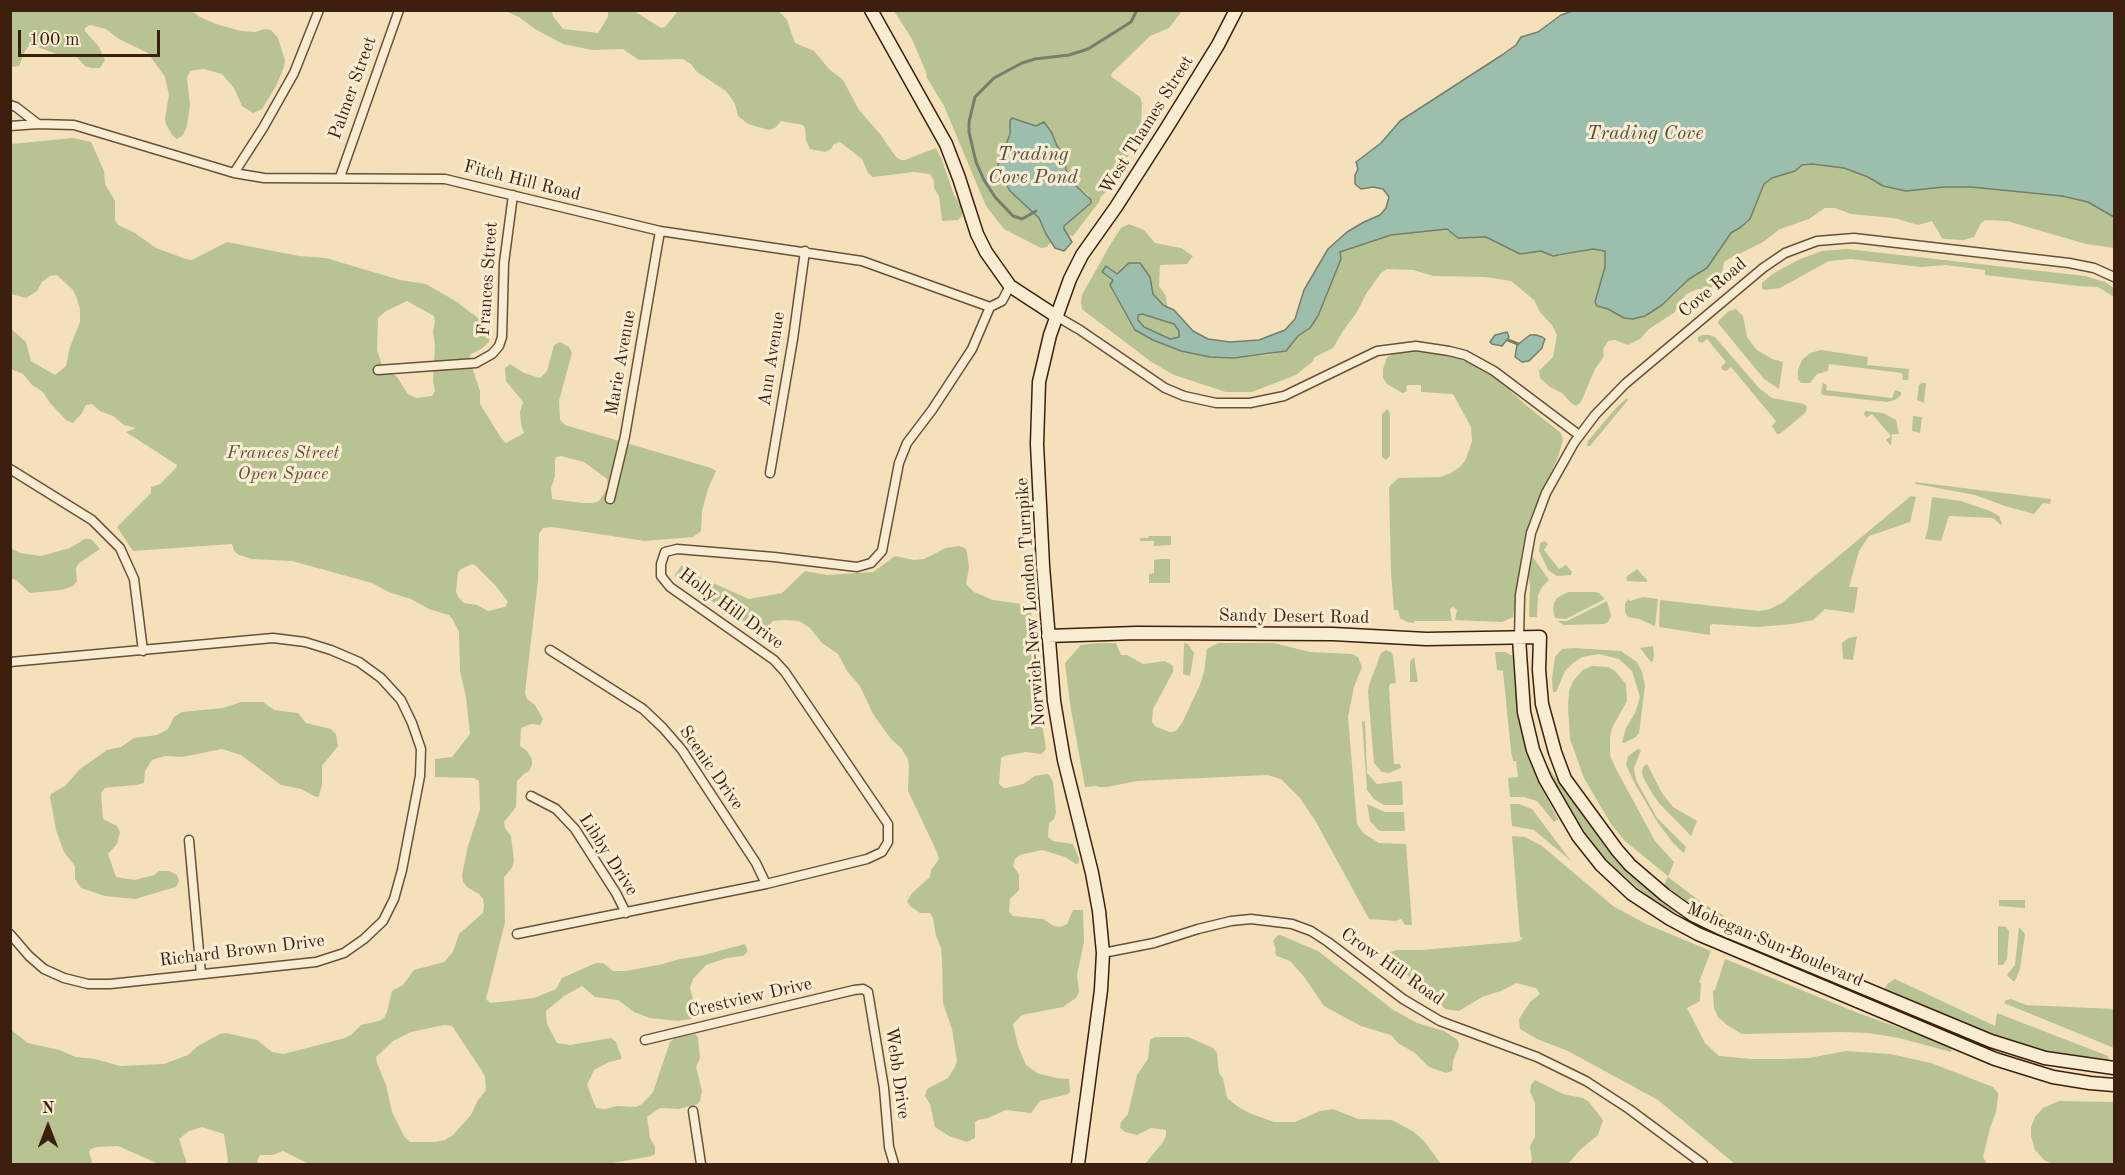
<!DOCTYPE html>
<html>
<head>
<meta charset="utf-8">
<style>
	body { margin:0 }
	#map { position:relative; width:2125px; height:1175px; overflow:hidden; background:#f4e1b9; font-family:"Old Standard TT",serif }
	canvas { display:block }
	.frame { position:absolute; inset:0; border:12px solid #3c1f0f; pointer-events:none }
	.north { position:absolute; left:18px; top:1097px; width:60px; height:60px; -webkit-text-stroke:4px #f8ecd2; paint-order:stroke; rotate:0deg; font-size:16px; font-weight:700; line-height:24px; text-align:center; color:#3c1f0f }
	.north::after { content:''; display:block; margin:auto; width:21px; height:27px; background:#3c1f0f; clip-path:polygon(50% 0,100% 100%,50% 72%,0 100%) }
	.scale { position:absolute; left:18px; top:30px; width:142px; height:27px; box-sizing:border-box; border:3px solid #3c1f0f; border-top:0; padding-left:8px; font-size:18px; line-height:21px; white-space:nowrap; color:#3c1f0f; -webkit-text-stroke:4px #f8ecd2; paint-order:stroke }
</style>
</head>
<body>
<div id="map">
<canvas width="2125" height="1175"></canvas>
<div class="frame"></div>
<div class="north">N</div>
<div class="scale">100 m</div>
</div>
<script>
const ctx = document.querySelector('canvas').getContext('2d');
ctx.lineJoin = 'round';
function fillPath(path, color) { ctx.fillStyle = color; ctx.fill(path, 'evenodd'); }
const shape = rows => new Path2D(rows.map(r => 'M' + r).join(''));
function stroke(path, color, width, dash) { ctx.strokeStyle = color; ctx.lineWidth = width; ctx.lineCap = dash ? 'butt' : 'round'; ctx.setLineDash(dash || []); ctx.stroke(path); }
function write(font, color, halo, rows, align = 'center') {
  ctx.font = font + ' "Old Standard TT",serif'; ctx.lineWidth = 6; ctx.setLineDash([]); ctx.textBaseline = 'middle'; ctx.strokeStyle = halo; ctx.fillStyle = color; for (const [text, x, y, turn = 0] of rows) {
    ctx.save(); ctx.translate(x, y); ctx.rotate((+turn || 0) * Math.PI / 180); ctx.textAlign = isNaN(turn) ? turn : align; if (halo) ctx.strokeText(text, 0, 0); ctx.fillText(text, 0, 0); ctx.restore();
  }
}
fillPath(shape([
	[10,11,192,11,200,17,216,24,241,31,255,32,265,29,271,30,278,38,285,60,284,67,276,86,262,109,253,113,242,106,234,88,222,74,204,69,190,71,187,78,190,105,187,126,183,135,177,139,172,135,166,124,165,118,169,95,165,77,148,53,119,39,106,29,90,25,85,28,85,31,99,47,105,60,100,68,91,68,85,66,76,56,59,55,32,45,29,46,25,51,19,66,11,67],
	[505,11,552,11,553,16,563,29,598,33,608,17,608,11,634,11,661,28,665,27,678,11,779,11,787,20,795,43,814,51,829,69,843,80,859,110,880,134,896,157,901,160,905,160,936,148,942,160,954,195,963,209,962,216,958,220,942,221,939,196,934,188,934,181,930,174,914,172,873,177,868,173,862,159,840,142,834,144,831,149,825,152,810,149,806,140,805,128,803,125,781,121,775,128,769,130,748,124,738,116,735,104,726,91,697,72,691,64,683,59,639,60,623,49,592,50,563,44,535,29,519,17],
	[894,11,1182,11,1169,28,1150,36,1112,73,1111,76,1113,78,1140,97,1142,103,1141,126,1126,161,1111,188,1101,196,1099,202,1073,236,1067,235,1063,229,1064,226,1091,203,1088,195,1072,182,1066,170,1065,157,1057,146,1052,133,1015,118,997,167,1039,218,1051,242,1047,247,1041,248,1004,229,986,206,944,106,927,78,926,72,912,39],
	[73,138,91,142,104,171,105,184,115,201,115,220,118,225,135,233,156,248,186,259,192,260,227,242,299,256,326,258,400,280,426,284,457,302,491,328,489,342,481,349,471,354,469,358,480,391,480,404,501,438,506,443,524,433,521,424,520,412,523,402,506,381,505,368,510,364,524,373,540,378,547,371,554,345,560,342,569,347,572,353,559,401,560,420,565,425,711,468,716,471,708,489,702,511,701,531,693,537,645,541,552,527,543,528,539,534,538,580,525,693,527,699,535,705,543,719,540,725,531,724,521,728,520,746,527,751,532,759,532,765,529,771,524,774,517,781,516,807,504,822,505,828,511,836,514,861,512,868,504,877,505,922,486,999,490,1003,534,998,556,989,562,978,596,963,603,963,613,971,626,971,663,964,680,959,700,956,745,944,748,951,743,956,727,958,706,965,693,979,690,988,697,1015,691,1019,678,1021,650,1018,634,1012,618,1000,595,997,582,986,564,996,546,1011,547,1024,557,1043,570,1045,611,1038,616,1042,622,1059,609,1062,594,1070,587,1085,596,1108,605,1109,617,1106,636,1107,642,1104,653,1092,670,1042,675,1038,695,1034,698,1037,700,1058,696,1067,702,1091,700,1101,698,1104,679,1109,660,1108,647,1117,650,1138,655,1147,655,1154,652,1156,607,1164,468,1164,449,1163,442,1164,309,1164,283,1151,273,1155,260,1155,257,1161,259,1164,227,1164,228,1160,224,1134,202,1127,189,1131,179,1139,187,1164,159,1164,118,1146,97,1147,91,1149,89,1152,92,1161,91,1164,11,1164,11,1030,28,1043,59,1050,76,1057,95,1059,120,1066,164,1064,188,1055,198,1046,220,1034,226,1033,257,1040,272,1052,284,1054,345,1038,352,1034,361,1025,379,1021,384,1018,387,1012,392,991,403,985,414,970,444,962,453,952,459,934,483,913,484,906,483,899,479,894,467,887,463,882,462,875,468,846,480,809,479,781,474,778,435,777,435,759,452,757,470,734,466,697,460,671,459,632,453,620,449,615,429,609,411,599,391,593,372,583,292,561,252,559,239,555,234,551,232,544,133,551,117,527,151,493,151,487,160,484,176,468,177,465,126,432,136,428,124,425,113,416,100,411,92,404,86,405,82,413,73,423,66,420,50,403,43,392,32,385,23,374,11,369,10,328,26,342,31,361,55,375,66,366,70,347,80,322,80,309,76,296,73,290,57,275,50,276,42,282,37,291,26,298,11,294,11,144],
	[407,301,434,316,435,322,433,332,435,345,433,381,435,391,432,396,416,398,408,394,397,377,382,365,377,350,378,318,386,311],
	[561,456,584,462,607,479,608,487,599,501,593,503,582,503,552,499,551,488,555,476,555,461,556,457],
	[472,564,475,565,496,586,508,602,505,607,488,611,477,605,464,603,459,598,456,592,458,572,461,569],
	[444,1025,452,1026,482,1071,485,1077,486,1090,478,1100,471,1115,453,1135,445,1140,435,1142,410,1142,404,1136,392,1112,386,1085,377,1063,376,1057,393,1041,411,1032],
	[1812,164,1844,168,1868,177,1883,186,1906,191,1944,187,1971,187,2062,196,2088,202,2114,217,2114,248,2086,244,2007,221,1985,220,1981,223,1974,237,1963,240,1945,239,1942,238,1932,221,1918,225,1894,218,1851,214,1835,208,1825,208,1809,219,1780,229,1763,242,1727,260,1724,262,1721,279,1717,284,1708,289,1698,289,1686,294,1675,312,1649,329,1640,339,1628,345,1615,340,1608,341,1603,349,1604,356,1595,369,1581,402,1576,406,1571,403,1562,393,1550,387,1540,378,1539,371,1553,357,1557,335,1552,325,1540,312,1534,300,1511,281,1485,277,1433,276,1413,270,1387,269,1381,273,1366,294,1357,312,1343,331,1333,348,1315,357,1312,362,1296,375,1252,392,1226,392,1174,375,1150,361,1087,313,1082,309,1081,302,1082,295,1110,245,1121,228,1129,224,1144,230,1155,243,1181,248,1193,256,1187,264,1160,265,1159,286,1166,296,1167,307,1163,306,1153,294,1150,277,1117,274,1106,267,1113,280,1110,285,1117,299,1153,340,1181,351,1210,357,1234,358,1268,355,1286,351,1298,336,1310,328,1318,315,1341,260,1339,251,1342,252,1391,235,1447,229,1458,238,1486,237,1520,254,1542,251,1549,255,1560,256,1593,249,1605,251,1606,267,1603,280,1595,301,1624,318,1674,295,1689,279,1707,268,1731,233,1741,227,1750,219,1764,184,1772,178,1795,171,1802,165],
	[1847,249,2085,276,2105,282,2114,288,2114,297,2098,287,2078,286,1985,275,1985,270,1946,265,1921,267,1851,259,1829,261,1780,288,1764,290,1762,288,1762,283,1774,273,1800,259,1822,251],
	[1736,309,1743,316,1747,337,1757,350,1772,359,1783,362,1779,389,1764,379,1718,323,1719,320,1729,311],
	[1142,314,1174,324,1179,331,1179,337,1170,339,1144,327,1138,321,1139,315],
	[1702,335,1710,335,1715,337,1759,388,1772,398,1804,404,1807,407,1806,412,1780,434,1777,434,1772,426,1776,421,1731,367,1726,371,1723,370,1721,367,1726,362,1707,339,1702,343,1698,341,1698,337],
	[1412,350,1433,352,1457,358,1479,367,1496,378,1527,406,1561,433,1563,440,1558,457,1531,517,1523,545,1513,617,1502,622,1455,620,1457,610,1453,607,1450,609,1452,621,1414,621,1414,623,1407,622,1400,618,1398,610,1394,610,1391,573,1389,487,1398,478,1441,477,1451,473,1460,467,1466,459,1472,441,1471,427,1453,394,1421,392,1421,385,1407,385,1406,392,1402,393,1387,384,1383,378,1383,369,1387,357,1400,351],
	[1821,350,1868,357,1867,365,1909,369,1908,380,1903,380,1902,373,1829,364,1828,371,1817,374,1810,383,1801,383,1798,379,1798,370,1802,360,1810,353],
	[1823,383,1827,385,1826,390,1892,398,1895,390,1901,392,1901,395,1895,400,1887,402,1823,395,1821,393],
	[1922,383,1926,383,1924,403,1917,400,1919,385],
	[1627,398,1628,400,1590,446,1587,446,1588,441,1616,408],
	[1387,409,1390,413,1390,456,1386,460,1382,457,1382,414],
	[1865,411,1883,413,1896,420,1899,434,1892,434,1891,446,1886,440,1891,436,1872,414,1867,417,1864,415],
	[1913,416,1922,417,1920,433,1912,431],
	[1915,482,2051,499,2050,504,2043,503,2034,514,2005,506,1975,495,1916,484],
	[1911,496,1916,497,1910,522,1869,536,1859,551,1849,587,1858,587,1854,613,1825,609,1813,620,1792,624,1758,627,1712,624,1710,626,1710,635,1659,627,1660,600,1759,611,1770,609,1782,603],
	[1932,497,1961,501,1990,511,1999,516,2002,524,2001,525,1993,518,1949,516,1941,541,1925,539,1928,528],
	[1149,536,1171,536,1171,545,1154,546,1154,541,1140,541,1140,538,1148,538],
	[85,539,91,539,100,549,79,563,76,568,77,581,73,586,62,590,30,593,16,580,11,579,11,548,20,553,41,556,70,548],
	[1545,541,1548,544,1544,550,1559,569,1566,565,1572,572,1571,575,1557,576,1548,570,1539,551,1540,543],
	[959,546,965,548,967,552,969,568,966,584,974,592,993,600,1029,605,1031,607,1034,670,1046,749,1041,754,1026,752,1004,756,1001,758,999,784,1004,788,1007,788,1023,784,1035,776,1047,774,1050,776,1053,782,1056,813,1054,819,1049,823,1048,837,1053,841,1073,844,1079,859,1079,863,1076,864,1065,857,1042,850,1020,855,1015,859,1013,866,1019,874,1019,890,1010,899,1009,912,1013,916,1043,919,1054,926,1061,927,1067,924,1073,910,1083,910,1084,942,1077,975,1079,992,1076,998,1063,1007,1022,1015,1013,1024,1018,1046,1026,1065,1037,1073,1056,1078,1069,1079,1070,1092,1068,1094,1040,1101,1031,1113,1006,1110,988,1118,978,1120,975,1122,975,1138,967,1142,949,1136,935,1127,930,1104,925,1096,927,1089,948,1078,955,1067,957,1061,952,1029,943,1003,942,959,941,948,936,936,933,918,930,913,920,913,910,906,907,901,912,893,930,877,931,870,939,859,936,850,908,791,909,765,908,759,901,748,891,739,873,714,860,686,847,671,838,654,822,643,810,628,799,621,786,620,773,621,763,632,753,632,723,607,703,597,674,576,682,565,695,575,749,599,782,593,805,571,827,575,873,572,895,556,914,560,924,559,946,548],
	[1533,557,1549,580,1542,587,1538,595,1537,617,1529,617,1530,587,1528,573],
	[1160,559,1170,559,1170,583,1149,583,1149,574,1154,573,1154,560],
	[1637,569,1647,580,1647,582,1627,581,1626,577],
	[1568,592,1594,592,1599,593,1605,599,1566,619,1555,618,1553,610,1554,603,1557,598],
	[1643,597,1658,599,1655,626,1639,619,1628,617,1625,612,1625,604,1628,599,1630,601],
	[1607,601,1611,616,1608,622,1604,624,1564,625,1557,621,1567,621],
	[1857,636,1853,660,1843,659,1842,643,1849,638],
	[1096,643,1116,643,1121,655,1127,655,1143,664,1165,661,1173,666,1173,672,1153,709,1152,722,1156,727,1170,732,1176,731,1182,723,1200,685,1204,672,1207,649,1218,643,1274,643,1310,652,1352,654,1358,657,1362,667,1354,687,1348,717,1357,824,1363,833,1379,843,1406,844,1412,925,1405,925,1401,919,1395,921,1369,919,1316,822,1300,798,1281,779,1267,775,1137,781,1107,787,1098,787,1097,786,1085,787,1070,704,1065,663,1081,645],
	[1184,643,1188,644,1194,653,1190,676,1183,674],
	[1653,646,1654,654,1653,661,1651,662,1640,648],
	[1573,648,1621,651,1637,662,1642,672,1645,686,1639,733,1636,737,1624,743,1622,742,1626,728,1635,713,1640,697,1632,671,1619,659,1599,654,1582,657,1573,663,1565,671,1556,692,1553,692,1552,679,1555,657,1562,649],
	[1386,650,1391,652,1393,656,1396,683,1390,684,1389,687,1391,722,1394,764,1400,764,1401,768,1389,773,1382,772,1374,763,1368,692,1369,685,1381,653],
	[1495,652,1506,652,1510,655,1513,655,1515,691,1522,731,1538,781,1558,819,1554,822,1537,801,1524,797,1510,797,1508,778,1518,777,1516,761,1513,761,1511,751,1503,671,1497,670],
	[1414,657,1418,682,1410,682,1410,662],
	[1592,666,1608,667,1615,671,1626,684,1627,701,1612,728,1610,737,1610,755,1615,767,1655,841,1674,862,1668,877,1701,902,1726,917,1723,922,1700,911,1664,885,1668,876,1625,841,1611,824,1584,778,1570,739,1568,707,1569,691,1573,681,1583,670],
	[241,702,263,702,274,710,298,713,306,723,331,729,336,734,338,746,322,766,322,785,319,796,316,797,301,789,281,785,241,755,222,749,182,757,165,756,152,760,145,771,144,783,137,785,112,787,105,788,101,793,103,819,117,826,120,832,117,844,108,854,116,877,135,880,154,875,159,871,169,871,177,875,179,881,176,887,135,899,105,896,81,888,75,879,75,866,64,852,56,830,50,797,51,794,65,786,80,769,107,750,121,747,134,738,157,735,168,729,174,717,182,712,223,708],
	[1362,721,1365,722,1367,773,1377,784,1402,781,1403,805,1384,805,1374,799,1367,790],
	[1638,749,1641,750,1634,768,1636,780,1657,818,1686,847,1684,853,1674,844,1658,823,1635,784,1626,765,1628,756],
	[1546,764,1603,844,1622,865,1656,897,1691,920,1718,934,1717,936,1652,900,1610,864,1593,845,1572,815,1551,778],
	[1647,764,1662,793,1673,807,1697,821,1691,836,1659,803,1652,793,1643,777,1642,771,1643,767],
	[1367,804,1385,812,1404,812,1405,831,1382,831,1378,830,1370,821],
	[1510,804,1519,804,1532,809,1571,861,1534,830,1512,826],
	[1512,836,1525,837,1542,846,1613,906,1646,924,1711,951,1699,982,1701,984,1700,1001,1687,1008,1705,1043,1719,1056,1751,1059,1784,1059,1809,1058,1846,1051,1890,1054,1931,1063,1993,1087,1998,1093,1998,1096,1996,1112,1990,1128,1983,1157,1987,1164,1735,1164,1658,1100,1568,1051,1537,1039,1520,1029,1519,1019,1530,1002,1540,994,1536,988,1516,983,1501,991,1482,997,1459,1011,1445,1009,1432,994,1417,986,1388,953,1396,950,1421,950,1515,942,1521,940,1523,938,1520,937],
	[1999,900,2025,900,2025,908,1999,906],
	[1998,926,2006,927,2009,931,2007,959,2003,965,1998,965],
	[2019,927,2025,934,2020,969,2015,981,2013,981,2007,975,2015,965],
	[1280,935,1318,951,1392,1009,1417,1023,1444,1031,1458,1040,1459,1046,1453,1061,1452,1071,1446,1073,1429,1067,1415,1053,1398,1043,1391,1035,1361,1026,1324,1006,1305,978,1290,961,1277,956,1275,953,1276,950,1273,941,1277,936],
	[1725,959,1858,1013,1936,1041,1952,1048,1951,1052,1899,1038,1869,1033,1841,1032,1742,1034,1727,1025,1718,1017,1714,1008,1713,991,1715,990],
	[1895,979,1995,1026,1997,1013,2108,1056,2109,1061,2107,1062,2052,1054,1996,1036,1885,989,1887,984],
	[2011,999,2026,1005,2114,1009,2114,1048,2004,1003,2006,1000],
	[1155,1037,1188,1037,1213,1048,1217,1053,1219,1073,1223,1078,1227,1098,1237,1106,1249,1113,1274,1122,1295,1122,1320,1111,1333,1109,1358,1119,1392,1120,1414,1132,1424,1141,1441,1164,1145,1164,1163,1142,1166,1136,1166,1130,1151,1128,1137,1135,1125,1132,1120,1128,1121,1122,1128,1114,1137,1075,1148,1059,1150,1040],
	[1535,1080,1563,1094,1583,1098,1589,1102,1603,1120,1598,1135,1580,1150,1568,1164,1530,1164,1532,1159,1530,1146,1535,1137,1535,1103,1530,1091,1531,1085],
	[2059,1101,2114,1102,2114,1162,2111,1164,2052,1164,2044,1160,2035,1150,2031,1136,2031,1127,2035,1117,2043,1108]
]), '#b8c392');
const water = shape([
	[1575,10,2114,11,2114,217,2088,202,2062,196,1971,187,1944,187,1906,191,1883,186,1868,177,1844,168,1812,164,1802,165,1795,171,1772,178,1764,184,1750,219,1741,227,1731,233,1707,268,1689,279,1662,305,1645,316,1633,319,1624,318,1608,309,1597,306,1595,302,1605,267,1605,251,1593,249,1553,256,1541,251,1520,254,1486,237,1458,238,1447,229,1391,235,1340,252,1341,259,1318,316,1310,328,1298,336,1286,351,1234,358,1210,357,1181,351,1153,340,1135,330,1110,285,1113,280,1102,272,1106,266,1117,274,1129,263,1140,263,1150,277,1153,294,1163,305,1174,310,1193,331,1208,339,1230,342,1259,340,1285,330,1295,319,1304,290,1328,249,1347,232,1364,222,1380,215,1386,208,1389,197,1383,189,1373,187,1361,189,1355,184,1355,175,1358,169,1356,162,1381,143,1400,121,1502,55,1516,45,1521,37,1538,32,1561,15,1575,10],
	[1142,314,1174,324,1179,331,1179,337,1170,339,1144,327,1138,320,1138,315,1142,314],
	[1012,118,1036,126,1044,122,1052,133,1057,146,1065,157,1066,170,1072,182,1091,200,1091,203,1064,226,1064,229,1072,242,1064,251,1055,248,1046,234,1039,218,1010,191,997,167,1010,134,1010,121,1012,118],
	[1507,332,1509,337,1502,346,1492,344,1490,342,1495,335,1507,332],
	[1530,335,1536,335,1542,337,1545,339,1543,344,1542,348,1529,361,1522,362,1515,357,1517,345,1530,335]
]);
fillPath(water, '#9cbeac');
stroke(water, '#767e6d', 1.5);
stroke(shape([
	[1036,211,1022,219,1013,216,995,197,984,180,976,162,969,132,969,122,975,97,994,78,1022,63,1035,59,1069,55,1088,49,1131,22,1137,10],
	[1508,340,1518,344]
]), '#767e6d', 3);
const street = shape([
	[10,105,16,107,38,124],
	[10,126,38,124,74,125,234,173,264,178,445,179,660,231,862,261,990,307,1002,301,1010,286],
	[234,173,263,128,294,73,319,10],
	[340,177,399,10],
	[1056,316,1080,330,1165,388,1184,396,1216,403,1250,403,1284,396,1377,351,1416,346,1449,351,1465,355,1494,371,1579,435],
	[378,370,476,363,492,354,499,346,502,337,504,263,513,195],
	[10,469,92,520,120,548,134,579,143,651],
	[770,473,793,339,805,251],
	[610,499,625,436,660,231],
	[1519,638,1520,595,1531,533,1546,493,1574,443,1595,415,1625,384,1763,268,1785,253,1817,241,1854,238,2069,263,2094,268,2114,277],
	[550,650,643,709,663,728,682,750,756,863,766,884],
	[10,662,273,638,305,642,331,650,359,662,381,678,401,700,412,723,421,749,420,776,402,870,394,899,383,921,364,939,344,953,316,962,110,984,88,984,64,978,44,969,29,956,10,934],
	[531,796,556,809,575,829,616,893,626,913],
	[189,840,201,974],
	[517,934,766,884,867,859,882,852,888,842,888,824,785,672,774,660,670,587,661,576,661,564,665,552,677,549,774,557,857,567,871,563,882,551,899,463,907,443,932,410,972,349,990,307],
	[1103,953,1154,943,1198,929,1231,921,1251,919,1292,924,1311,931,1328,942,1403,999,1440,1021,1537,1057,1586,1081,1629,1109,1703,1164],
	[645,1040,854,990,863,989,868,992,884,1088,889,1147,894,1164],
	[693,1111,701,1164]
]);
const secondary = shape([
	[871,10,946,144,959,178,977,234,986,252,1010,286,1056,316],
	[1048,636,1136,633,1333,634,1426,639,1540,637,1539,670,1542,704,1555,752,1565,779,1617,850,1630,865,1665,895,1693,915,1722,929,1991,1041,2045,1058,2114,1068],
	[1519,638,1524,712,1533,750,1545,779,1578,836,1601,865,1632,894,1670,919,1698,934,1995,1059,2053,1077,2090,1083,2114,1085],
	[1078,1164,1101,990,1103,953,1099,911,1092,873,1064,760,1054,701,1043,566,1037,444,1039,382,1050,335,1070,279,1082,255,1116,207,1166,129,1218,45,1236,10]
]);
stroke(street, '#6a503a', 11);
stroke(secondary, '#3c1f0f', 15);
stroke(street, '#f8ecd2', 8);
stroke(secondary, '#f8ecd2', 12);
write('18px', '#3c1f0f', '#f8ecd2', [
	["Palmer Street",353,88,-70],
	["West Thames Street",1147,125,-58],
	["Fitch Hill Road",522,181,14],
	["Frances Street",488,279,-86],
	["Cove Road",1713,288,-40],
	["Ann Avenue",772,359,-81],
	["Marie Avenue",621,363,-80],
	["Norwich-New London Turnpike",1031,602,-94],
	["Holly Hill Drive",731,609,36],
	["Sandy Desert Road",1294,617,1],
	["Scenic Drive",711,768,55],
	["Libby Drive",608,855,57],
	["Mohegan Sun Boulevard",1775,945,23],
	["Richard Brown Drive",242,951,-7],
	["Crow Hill Road",1392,967,35],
	["Crestview Drive",750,998,-13],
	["Webb Drive",897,1073,82]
]);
write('italic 18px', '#615036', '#f8ecd2', [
	["Frances Street",283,453],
	["Open Space",283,474]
]);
write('italic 20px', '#594f3e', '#f8ecd2', [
	["Trading Cove",1645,134],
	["Trading",1033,155],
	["Cove Pond",1033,178]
]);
</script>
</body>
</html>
